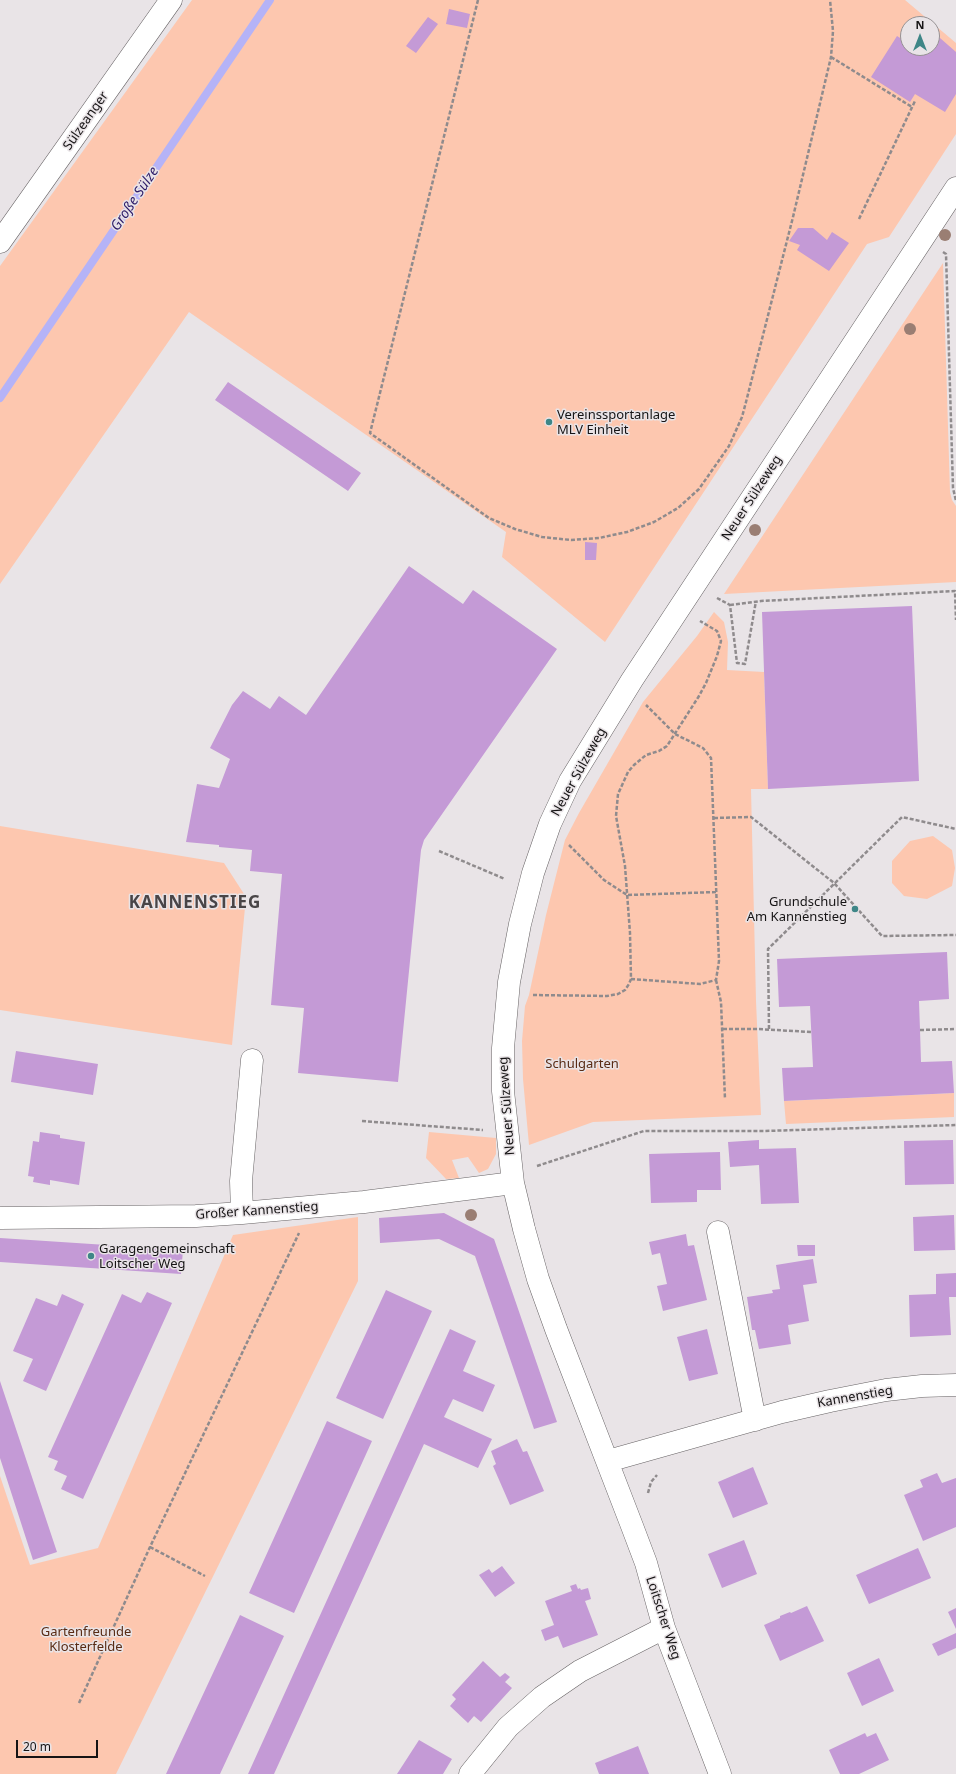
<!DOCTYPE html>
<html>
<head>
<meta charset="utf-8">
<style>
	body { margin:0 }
	#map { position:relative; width:956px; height:1774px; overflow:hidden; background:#e9e4e7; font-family:"Noto Sans",sans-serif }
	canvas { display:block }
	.north { position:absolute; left:900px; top:16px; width:40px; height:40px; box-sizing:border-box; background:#e9e4e7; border:1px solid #959193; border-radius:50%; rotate:0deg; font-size:11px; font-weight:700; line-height:16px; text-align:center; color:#161415 }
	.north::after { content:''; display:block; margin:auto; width:14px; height:18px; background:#3e8687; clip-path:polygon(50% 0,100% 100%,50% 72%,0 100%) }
	.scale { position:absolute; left:16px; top:1740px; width:82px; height:18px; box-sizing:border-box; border:2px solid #161415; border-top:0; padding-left:5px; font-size:12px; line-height:14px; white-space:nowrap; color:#161415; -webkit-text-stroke:3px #e9e4e7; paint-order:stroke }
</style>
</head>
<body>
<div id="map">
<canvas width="956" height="1774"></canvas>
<div class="north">N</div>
<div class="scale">20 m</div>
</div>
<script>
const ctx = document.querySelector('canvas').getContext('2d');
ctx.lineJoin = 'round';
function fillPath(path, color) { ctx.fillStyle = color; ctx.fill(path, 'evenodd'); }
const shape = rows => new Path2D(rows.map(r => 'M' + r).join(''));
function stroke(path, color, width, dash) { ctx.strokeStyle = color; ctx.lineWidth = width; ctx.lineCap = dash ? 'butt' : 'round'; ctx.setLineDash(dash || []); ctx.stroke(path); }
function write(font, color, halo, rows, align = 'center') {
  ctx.font = font + ' "Noto Sans",sans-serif'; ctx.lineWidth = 3; ctx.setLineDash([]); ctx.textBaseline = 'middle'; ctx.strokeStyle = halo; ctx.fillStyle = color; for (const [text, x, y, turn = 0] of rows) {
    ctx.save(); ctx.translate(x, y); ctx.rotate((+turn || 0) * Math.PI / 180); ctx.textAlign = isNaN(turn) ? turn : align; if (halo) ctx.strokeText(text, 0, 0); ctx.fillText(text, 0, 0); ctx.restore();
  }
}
fillPath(shape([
	[192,0,905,0,956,43,956,134,889,237,867,244,605,642,502,557,506,532,189,312,0,584,0,266],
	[908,24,932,24,932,48,908,48],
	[943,263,950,492,952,500,956,506,956,582,724,594],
	[714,612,724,622,728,642,727,670,764,672,768,789,751,789,756,1001,761,1115,593,1122,529,1145,523,1079,522,1041,525,1006,529,995,546,915,565,840,579,813,643,702,697,636],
	[0,826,224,863,246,897,232,1045,0,1010],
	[933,836,952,850,955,868,952,886,927,899,904,896,892,883,892,861,910,841],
	[954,1093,954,1117,786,1124,784,1101],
	[429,1132,496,1138,496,1154,488,1169,479,1173,468,1157,452,1160,459,1178,446,1179,426,1158],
	[358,1217,358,1281,116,1774,0,1774,0,1476,30,1565,98,1548,233,1235]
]), '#fdc7af');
stroke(shape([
	[0,398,270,0]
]), '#b5b3f7', 8);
fillPath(shape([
	[449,9,470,14,467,28,446,24],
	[428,17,438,24,416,53,406,46],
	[932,31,956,52,956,94,945,112,915,94,910,102,871,77,897,36,908,43,908,48,932,48],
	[798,228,813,228,827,240,832,232,849,243,829,271,797,250,800,245,789,241],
	[228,382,361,473,348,491,215,400],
	[585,542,597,543,596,560,585,560],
	[409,566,463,604,473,590,557,649,424,840,421,850,398,1082,298,1073,304,1008,271,1005,282,874,250,871,252,850,219,847,219,845,186,842,197,784,219,788,230,759,210,748,232,705,243,691,270,709,279,696,306,715],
	[912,606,919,781,768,789,762,612],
	[947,952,949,999,919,1001,920,1030,921,1062,952,1061,954,1093,784,1101,782,1068,813,1067,810,1006,779,1007,777,959],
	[16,1051,98,1064,93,1095,11,1082],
	[40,1132,60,1135,60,1138,85,1142,79,1185,50,1180,50,1185,33,1182,34,1177,28,1176,33,1141,39,1142],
	[759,1140,759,1149,796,1148,799,1203,761,1204,759,1165,730,1167,728,1142],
	[953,1140,954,1184,905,1185,904,1141],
	[720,1152,721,1190,697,1190,697,1202,651,1203,649,1154],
	[444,1213,494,1239,557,1422,534,1429,475,1256,439,1239,380,1243,379,1218],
	[954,1215,955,1250,914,1251,913,1217],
	[686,1234,688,1246,694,1245,707,1300,663,1311,657,1286,667,1284,660,1253,652,1255,649,1242],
	[0,1238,183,1250,181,1274,0,1262],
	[797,1245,815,1245,815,1256,798,1256],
	[813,1259,817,1283,803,1285,809,1321,788,1325,791,1344,759,1349,755,1330,752,1330,747,1297,773,1293,772,1290,780,1289,776,1265],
	[956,1273,956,1297,949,1297,951,1335,910,1337,909,1295,936,1294,936,1274],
	[386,1290,432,1311,383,1419,336,1398],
	[147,1292,172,1303,83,1499,61,1489,67,1476,54,1470,58,1461,48,1457,122,1294,141,1303],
	[62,1294,84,1304,46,1391,23,1381,33,1359,13,1351,36,1298,57,1306],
	[450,1329,476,1341,463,1371,495,1385,483,1412,453,1399,444,1417,492,1439,478,1468,424,1444,274,1774,248,1774],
	[707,1329,718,1374,689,1381,677,1337],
	[0,1381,57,1552,33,1560,0,1458],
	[327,1421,372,1441,294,1613,249,1593],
	[517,1439,523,1452,527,1451,544,1491,510,1505,493,1466,496,1464,491,1451],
	[753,1467,768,1504,733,1518,718,1482],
	[937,1473,942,1483,956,1478,956,1527,923,1541,904,1495,923,1487,920,1480],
	[744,1540,757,1574,722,1588,708,1554],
	[918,1548,931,1578,869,1604,856,1575],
	[502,1566,515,1583,495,1597,479,1575,489,1569,492,1573],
	[576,1584,578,1589,580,1588,581,1590,588,1588,591,1599,585,1601,598,1635,563,1648,558,1636,545,1641,541,1630,554,1625,545,1601,572,1591,570,1586],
	[807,1606,824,1641,780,1661,764,1625,780,1618,780,1616,790,1612,791,1613],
	[956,1608,956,1629,948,1612],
	[240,1615,284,1636,220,1774,166,1774],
	[956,1633,956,1648,938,1656,932,1644],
	[879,1658,894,1691,862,1706,847,1673],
	[483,1661,500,1677,505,1673,510,1677,505,1682,512,1688,481,1722,474,1716,468,1723,450,1706,456,1699,452,1695],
	[865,1733,867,1737,876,1733,889,1760,859,1774,840,1774,829,1750],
	[419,1740,452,1759,443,1774,397,1774],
	[638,1746,649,1774,599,1774,595,1763]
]), '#c49ad6');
const minor = shape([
	[0,242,171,0],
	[242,1213,241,1181,252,1060],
	[0,1218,196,1216,242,1213,364,1202,513,1183],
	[718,1232,755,1420],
	[608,1461,782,1412,830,1401,886,1390,922,1386,956,1385],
	[470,1774,508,1727,542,1697,580,1671,664,1628],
	[720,1774,664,1628,646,1563,632,1526,556,1329,538,1279,524,1229,513,1183,503,1091,503,1048,509,982,520,924,533,873,550,824,570,781,632,680,956,188]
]);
stroke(minor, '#676365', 23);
stroke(shape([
	[478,0,370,433,489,518,515,529,542,537,571,540,599,538,627,532,654,522,678,508,699,489,729,446,742,417,746,402,793,217,831,57,833,31,830,0],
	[831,57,912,107],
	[859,219,915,101],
	[943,252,946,254,953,488,956,501],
	[717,598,730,605,737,663,745,664,756,601],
	[730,605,761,601,955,591,956,620],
	[714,818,751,817,834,883,882,936,956,935],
	[569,845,604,880,627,895,717,892],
	[439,851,505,879],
	[631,979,700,984,716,980,719,961,711,758,703,748,675,734,646,705],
	[716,980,721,1002,725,1099],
	[533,995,607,996,618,994,625,990,629,984,631,979,630,933,625,866,616,816,618,794,628,772,634,765,646,755,659,751,667,746,699,696,706,683,717,656,721,641,717,631,700,621],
	[723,1029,757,1029,811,1032],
	[769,1029,768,949,902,817,956,829],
	[920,1030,956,1029],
	[362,1121,483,1130],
	[537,1166,644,1131,764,1131,956,1125],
	[648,1493,651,1482,657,1475],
	[150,1547,205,1576],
	[79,1703,150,1547,299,1233]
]), '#8f8b8d', 2.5, [4, 2]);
stroke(minor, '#fff', 22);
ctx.fillStyle = '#9a7e73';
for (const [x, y] of [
	[945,235],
	[910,329],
	[755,530],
	[471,1215]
]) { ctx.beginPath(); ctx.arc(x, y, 6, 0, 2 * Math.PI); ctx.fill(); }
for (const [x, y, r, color] of [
	[549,422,4,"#3e8687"],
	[855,909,4,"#3e8687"],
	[91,1256,4,"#3e8687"]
]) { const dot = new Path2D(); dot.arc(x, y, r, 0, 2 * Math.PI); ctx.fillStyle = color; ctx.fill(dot); stroke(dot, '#e9e4e7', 1.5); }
write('13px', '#161415', '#e9e4e7', [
	["Sülzeanger",86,121,-55],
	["Neuer Sülzeweg",752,498,-57],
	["Neuer Sülzeweg",579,772,-61],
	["Neuer Sülzeweg",507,1106,-94],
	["Großer Kannenstieg",257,1211,-4],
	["Kannenstieg",855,1397,-10],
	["Loitscher Weg",663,1618,72]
]);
write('13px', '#161415', '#e9e4e7', [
	["Vereinssportanlage",557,415],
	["MLV Einheit",557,430],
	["Grundschule",847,902,"right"],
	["Am Kannenstieg",847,917,"right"],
	["Garagengemeinschaft",99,1249],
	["Loitscher Weg",99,1264]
], 'left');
write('13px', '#592b14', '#e9e4e7', [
	["Schulgarten",582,1064],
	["Gartenfreunde",86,1632],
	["Klosterfelde",86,1647]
]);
write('italic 14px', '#2d1c69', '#e9e4e7', [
	["Große Sülze",135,199,-56]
]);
ctx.letterSpacing = '1px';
write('bold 17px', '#494547', '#e9e4e7', [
	["KANNENSTIEG",195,903]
]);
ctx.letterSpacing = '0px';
</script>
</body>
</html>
